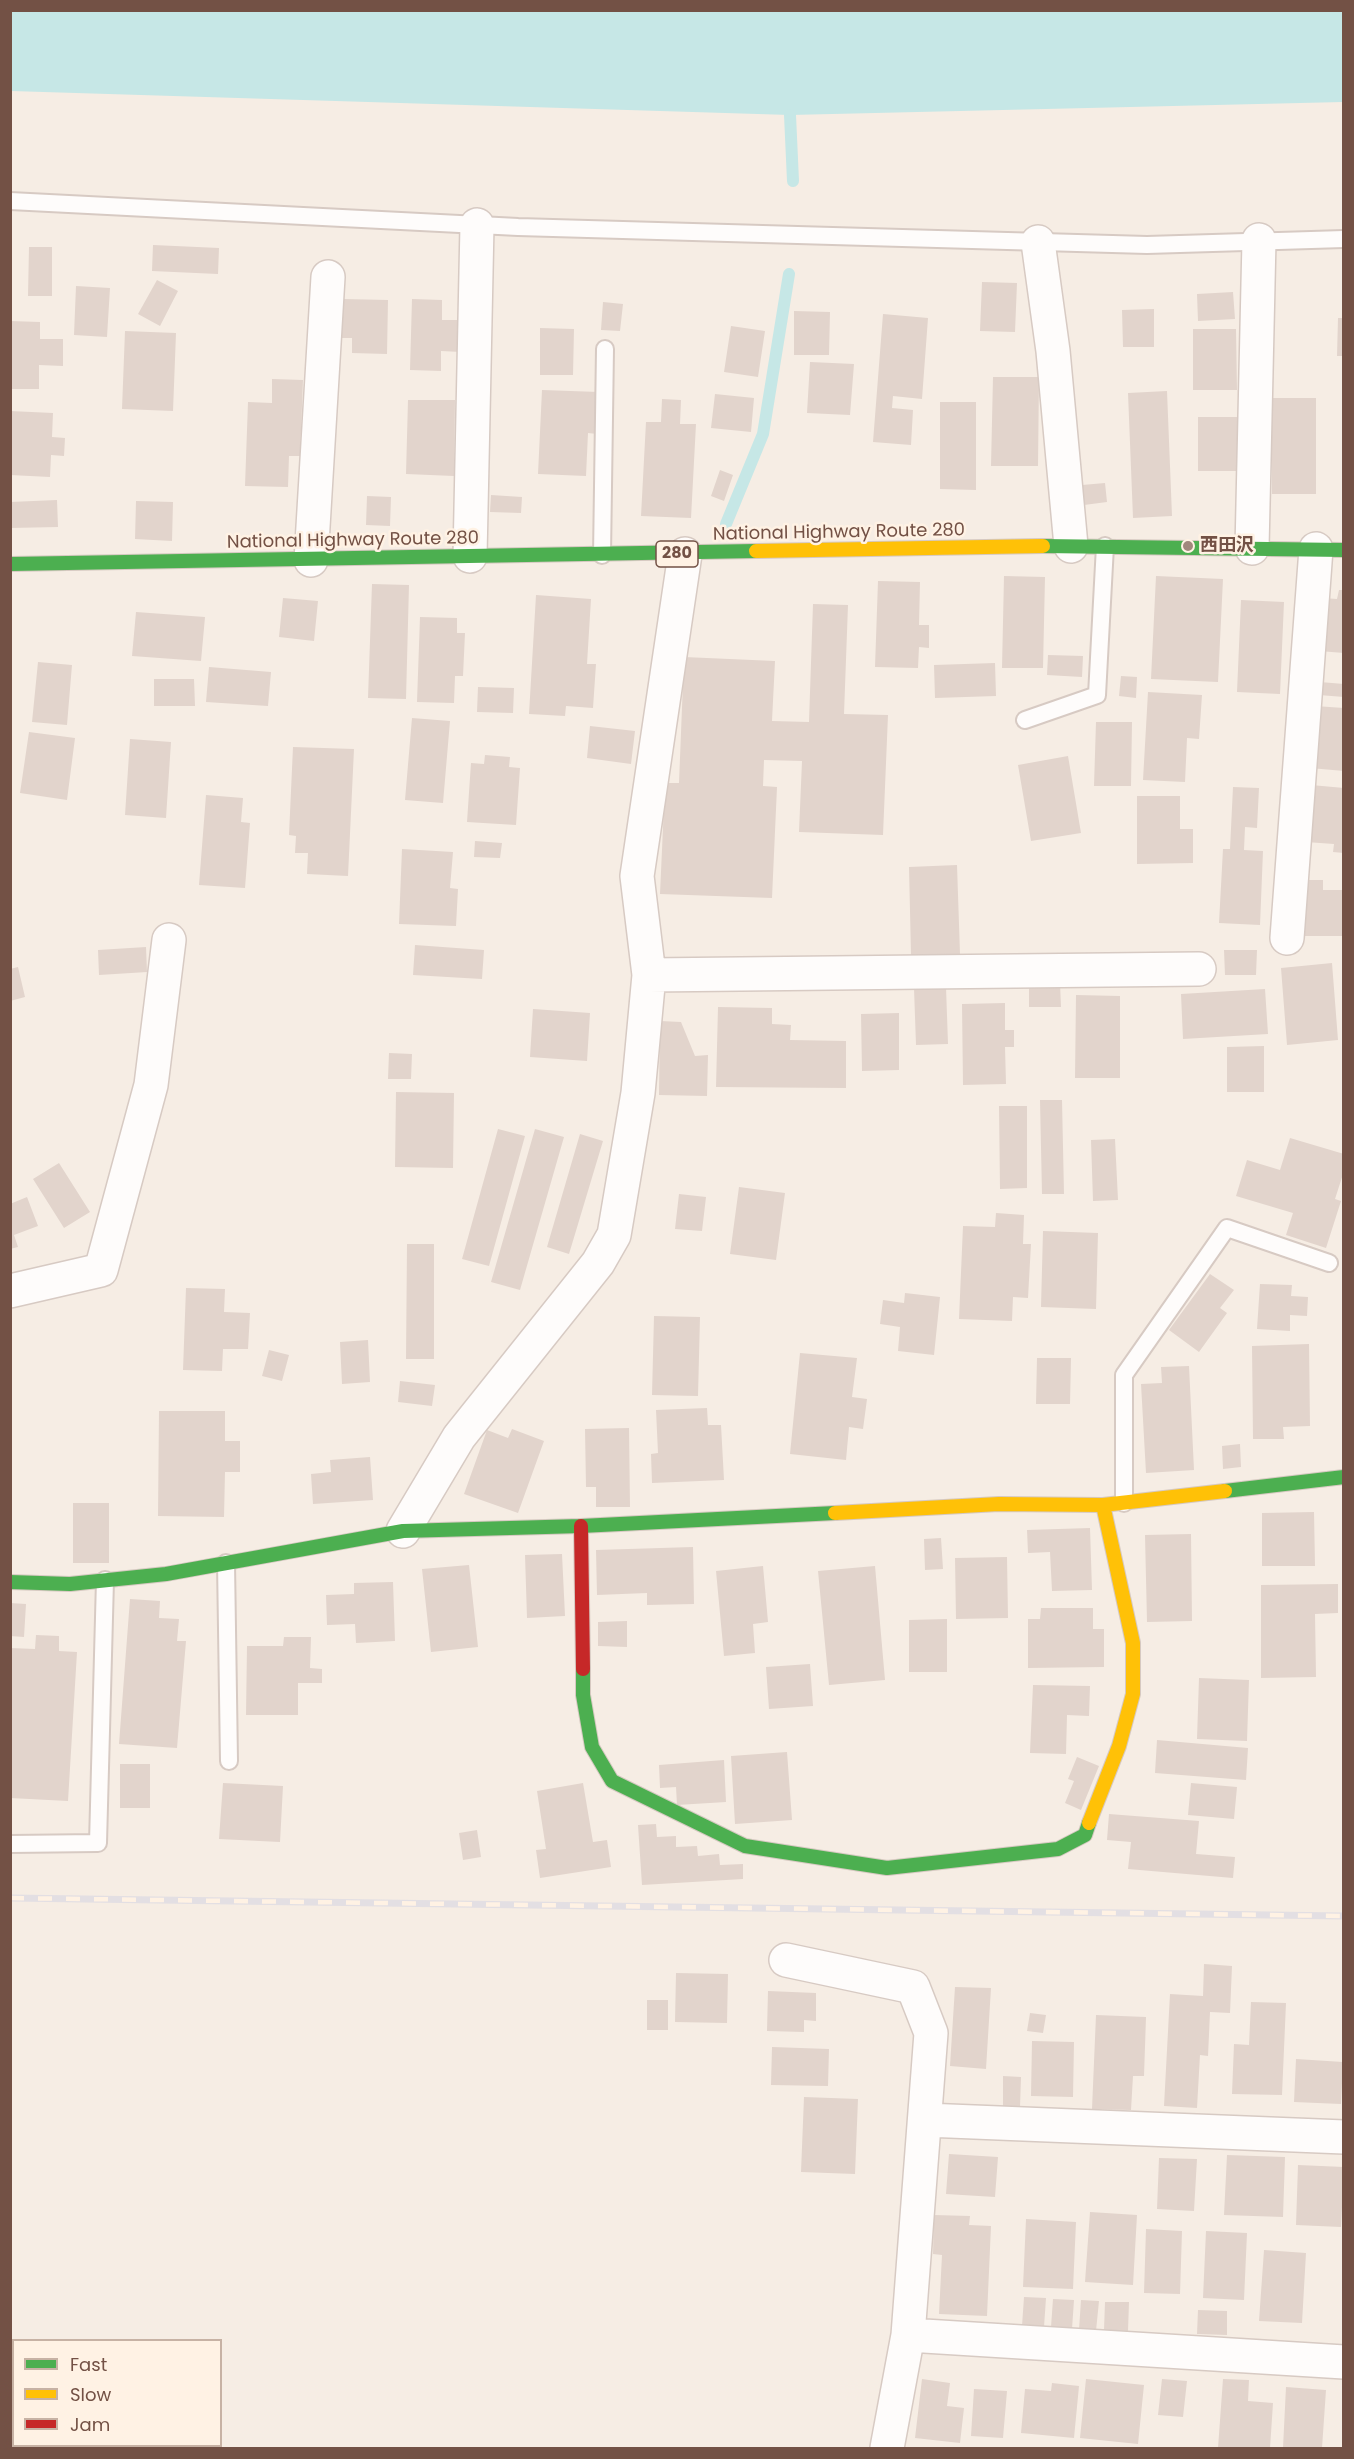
<!DOCTYPE html>
<html>
<head>
<meta charset="utf-8">
<style>
	body { margin:0 }
	#map { position:relative; width:1354px; height:2459px; overflow:hidden; background:#f6ede4; font-family:Poppins,sans-serif }
	canvas { display:block }
	.frame { position:absolute; inset:0; border:12px solid #735145; pointer-events:none }
	.legend { position:absolute; left:12px; top:2339px; width:210px; height:108px; box-sizing:border-box; background:#fff2e4; border:2px solid #c7b2a4; margin:0; padding:8px 10px; list-style:none; font-size:18px; color:#735145 }
	.legend li { display:flex; align-items:center; gap:12px; height:30px }
	.legend b { width:30px; border:2px solid #c7b2a4 }
</style>
</head>
<body>
<div id="map">
<canvas width="1354" height="2459"></canvas>
<div class="frame"></div>
<ul class="legend">
<li><b style="height:8px;background:#4caf50"></b>Fast</li>
<li><b style="height:8px;background:#ffc107"></b>Slow</li>
<li><b style="height:8px;background:#c62828"></b>Jam</li>
</ul>
</div>
<script>
const ctx = document.querySelector('canvas').getContext('2d');
ctx.lineJoin = 'round';
function fillPath(path, color) { ctx.fillStyle = color; ctx.fill(path, 'evenodd'); }
const shape = rows => new Path2D(rows.map(r => 'M' + r).join(''));
function stroke(path, color, width, dash) { ctx.strokeStyle = color; ctx.lineWidth = width; ctx.lineCap = dash ? 'butt' : 'round'; ctx.setLineDash(dash || []); ctx.stroke(path); }
function write(font, color, halo, rows, align = 'center') {
  ctx.font = font + ' Poppins,"Noto Sans JP",sans-serif'; ctx.lineWidth = 5; ctx.setLineDash([]); ctx.textBaseline = 'middle'; ctx.strokeStyle = halo; ctx.fillStyle = color; for (const [text, x, y, turn = 0] of rows) {
    ctx.save(); ctx.translate(x, y); ctx.rotate((+turn || 0) * Math.PI / 180); ctx.textAlign = isNaN(turn) ? turn : align; if (halo) ctx.strokeText(text, 0, 0); ctx.fillText(text, 0, 0); ctx.restore();
  }
}
fillPath(shape([
	[11,10,1343,11,1343,102,790,115,11,91]
]), '#c6e7e6');
stroke(shape([
	[790,115,793,181],
	[726,524,763,434,789,274]
]), '#c6e7e6', 12);
fillPath(shape([
	[153,245,219,248,218,274,152,271],
	[29,247,52,247,52,296,28,296],
	[157,280,178,291,160,326,138,314],
	[982,282,1017,283,1015,332,980,331],
	[76,286,110,288,107,337,74,335],
	[1233,292,1235,319,1198,321,1197,294],
	[343,299,388,300,387,354,352,353,352,338,341,338],
	[412,299,442,300,442,320,461,320,461,352,441,351,441,371,410,370],
	[603,302,623,304,620,331,601,330],
	[1154,309,1154,347,1123,347,1122,310],
	[794,311,830,312,829,355,794,355],
	[883,314,928,318,922,399,893,396,892,408,913,410,911,445,873,442],
	[1338,318,1344,318,1344,356,1337,356],
	[10,321,40,322,40,339,63,339,63,366,39,365,39,389,10,389],
	[731,326,765,331,758,377,724,372],
	[540,328,574,329,573,375,540,375],
	[1193,329,1236,329,1237,390,1193,390],
	[125,331,176,333,173,411,122,409],
	[810,362,854,364,850,415,807,413],
	[993,377,1039,377,1038,466,991,466],
	[272,379,303,380,300,456,289,456,288,487,245,486,248,402,272,403],
	[542,390,599,392,597,434,588,433,586,476,538,474],
	[1167,391,1172,516,1133,518,1128,393],
	[715,394,754,398,751,432,711,428],
	[1272,398,1316,398,1316,494,1272,494],
	[662,399,681,400,680,424,696,424,691,518,641,516,646,422,661,422],
	[408,400,455,400,454,476,406,474],
	[940,402,976,402,976,490,940,489],
	[10,411,53,413,52,437,65,438,64,456,51,455,50,477,10,475],
	[1198,417,1238,417,1238,471,1198,471],
	[720,470,733,475,724,501,711,496],
	[1105,483,1107,502,1084,505,1082,485],
	[491,495,522,497,521,513,490,512],
	[367,496,391,497,390,526,366,525],
	[57,500,58,527,10,528,10,502],
	[136,501,173,502,172,541,135,539],
	[1004,576,1045,577,1043,668,1002,668],
	[1156,576,1223,579,1218,682,1151,679],
	[878,581,920,582,919,625,929,625,929,648,919,647,918,668,875,667],
	[372,584,409,585,406,699,368,698],
	[1339,590,1344,590,1344,653,1319,651,1323,598,1337,599],
	[536,595,591,599,587,664,596,664,593,708,566,706,565,716,529,714],
	[283,598,318,601,314,641,279,637],
	[1241,600,1284,602,1280,694,1237,692],
	[813,604,848,605,844,714,888,715,883,835,799,832,802,761,764,760,763,786,777,787,772,898,660,894,665,783,679,783,684,657,775,661,772,721,809,722],
	[136,612,205,617,201,661,132,656],
	[420,617,457,618,457,633,465,633,463,676,455,676,454,703,417,702],
	[1048,655,1083,656,1082,677,1047,675],
	[38,662,72,665,67,725,32,722],
	[995,663,996,696,935,698,934,665],
	[209,667,271,672,268,706,206,702],
	[1121,676,1137,677,1136,698,1119,696],
	[154,679,194,679,195,706,154,706],
	[1320,682,1344,684,1344,697,1319,695],
	[478,687,514,688,513,713,477,712],
	[1148,692,1202,695,1199,739,1187,738,1185,782,1143,780],
	[1315,706,1344,708,1344,771,1310,768],
	[412,718,450,721,443,803,405,800],
	[1096,722,1132,722,1131,786,1094,786],
	[590,726,635,731,631,764,587,758],
	[29,732,75,738,67,800,20,793],
	[130,739,171,742,166,818,125,815],
	[293,747,354,749,348,876,307,874,308,853,295,853,296,836,289,835],
	[485,755,510,757,509,767,520,768,516,825,467,822,471,763,484,764],
	[1068,756,1081,833,1031,841,1018,765],
	[1311,785,1344,788,1344,853,1333,852,1334,844,1306,842],
	[1233,787,1259,788,1257,828,1245,827,1244,850,1263,851,1260,925,1219,923,1223,849,1230,849],
	[206,795,243,798,241,822,250,823,245,888,199,885],
	[1137,796,1180,796,1180,829,1193,829,1193,863,1137,864],
	[475,841,502,843,500,858,474,857],
	[402,849,453,852,450,888,458,889,456,926,399,924],
	[957,865,960,954,911,955,909,867],
	[1304,880,1323,880,1323,890,1343,890,1343,936,1304,936],
	[415,945,484,950,482,979,413,975],
	[146,947,147,972,99,975,98,950],
	[1224,950,1257,950,1256,975,1225,975],
	[1332,963,1338,1040,1287,1045,1281,968],
	[18,967,25,997,10,1001,10,969],
	[1060,983,1061,1007,1029,1007,1029,984],
	[946,987,948,1044,916,1045,914,988],
	[1265,989,1268,1034,1183,1039,1181,994],
	[1076,995,1120,996,1120,1078,1075,1078],
	[1005,1003,1005,1030,1014,1030,1014,1047,1005,1047,1006,1084,963,1085,962,1004],
	[718,1007,772,1008,772,1024,791,1025,790,1040,846,1041,846,1088,716,1087],
	[533,1009,590,1013,587,1061,530,1057],
	[899,1013,899,1070,862,1071,861,1014],
	[660,1021,681,1022,695,1056,708,1055,707,1096,659,1095],
	[1264,1046,1264,1092,1227,1092,1227,1047],
	[389,1053,412,1054,411,1079,388,1079],
	[396,1092,454,1093,453,1168,395,1167],
	[1040,1100,1062,1100,1064,1194,1042,1194],
	[999,1106,1027,1106,1027,1188,1000,1189],
	[498,1129,525,1136,489,1266,462,1259],
	[535,1129,564,1137,520,1290,491,1282],
	[580,1134,603,1141,569,1254,547,1247],
	[1290,1138,1344,1154,1344,1171,1335,1199,1341,1201,1326,1248,1286,1235,1293,1213,1236,1196,1247,1160,1280,1170],
	[1115,1139,1118,1200,1093,1201,1091,1140],
	[59,1163,90,1212,64,1228,33,1179],
	[739,1187,785,1193,776,1260,730,1254],
	[679,1194,706,1197,702,1231,675,1229],
	[27,1197,38,1226,14,1235,18,1247,10,1249,10,1204],
	[996,1213,1024,1215,1023,1244,1031,1244,1028,1298,1013,1297,1012,1321,959,1319,963,1226,995,1227],
	[1043,1231,1098,1233,1096,1309,1041,1307],
	[407,1244,434,1244,434,1359,406,1359],
	[1210,1274,1234,1290,1220,1308,1227,1313,1199,1352,1169,1330],
	[1260,1284,1292,1285,1291,1296,1308,1297,1307,1316,1290,1315,1290,1331,1257,1329],
	[186,1288,225,1289,224,1312,250,1313,248,1349,223,1349,222,1371,183,1370],
	[905,1293,940,1297,934,1355,898,1351,900,1327,880,1324,883,1300,904,1303],
	[654,1316,700,1317,698,1396,652,1395],
	[368,1340,370,1382,342,1384,340,1342],
	[1309,1344,1310,1426,1283,1427,1284,1439,1253,1439,1252,1346],
	[269,1350,289,1355,282,1381,262,1376],
	[800,1353,857,1358,852,1397,867,1399,863,1429,849,1427,846,1460,790,1454],
	[1037,1358,1071,1358,1070,1404,1036,1404],
	[1189,1366,1194,1470,1146,1473,1141,1384,1162,1383,1161,1367],
	[400,1381,435,1385,432,1406,398,1402],
	[707,1408,708,1425,721,1425,724,1480,652,1483,651,1454,658,1453,656,1410],
	[159,1411,225,1411,225,1441,240,1441,240,1472,225,1472,224,1517,158,1516],
	[629,1428,630,1507,596,1507,596,1487,586,1487,585,1429],
	[512,1429,544,1441,518,1513,464,1494,487,1430,508,1438],
	[1240,1444,1241,1467,1223,1469,1222,1446],
	[370,1457,373,1500,313,1504,311,1474,331,1472,330,1460],
	[73,1503,109,1503,109,1563,73,1563],
	[1314,1512,1315,1566,1262,1566,1262,1513],
	[1090,1528,1092,1590,1052,1591,1050,1552,1028,1553,1027,1530],
	[1191,1534,1192,1621,1147,1622,1145,1535],
	[941,1538,943,1569,925,1570,924,1539],
	[693,1547,694,1604,647,1605,647,1593,597,1595,596,1550],
	[562,1554,565,1616,527,1618,525,1555],
	[1007,1557,1008,1618,956,1619,955,1558],
	[469,1565,478,1647,431,1652,422,1569],
	[763,1566,768,1622,753,1624,755,1653,724,1656,716,1571],
	[875,1566,885,1680,829,1685,818,1571],
	[393,1582,395,1641,356,1643,355,1624,327,1625,326,1595,354,1594,354,1583],
	[1338,1584,1338,1613,1315,1614,1316,1677,1261,1678,1261,1585],
	[130,1599,160,1601,159,1618,179,1619,177,1641,186,1641,177,1748,119,1744],
	[10,1603,26,1604,24,1637,10,1636],
	[1041,1608,1093,1608,1093,1629,1104,1629,1104,1667,1028,1668,1028,1619,1040,1619],
	[947,1619,947,1672,909,1672,909,1620],
	[627,1621,627,1647,598,1646,598,1622],
	[36,1635,59,1636,59,1651,77,1652,68,1801,10,1798,10,1648,35,1649],
	[284,1637,311,1637,310,1668,322,1669,322,1683,298,1683,298,1715,246,1715,247,1646,283,1646],
	[810,1664,813,1706,769,1709,766,1667],
	[1199,1678,1249,1680,1247,1741,1197,1739],
	[1033,1685,1090,1686,1089,1716,1067,1715,1066,1754,1030,1753],
	[1157,1740,1248,1748,1246,1780,1155,1773],
	[787,1752,792,1820,735,1824,731,1756],
	[1077,1757,1099,1766,1081,1810,1065,1803,1074,1781,1068,1779],
	[724,1760,726,1802,677,1805,676,1787,660,1788,659,1765],
	[120,1764,150,1764,150,1808,120,1808],
	[223,1783,283,1786,280,1842,219,1839],
	[583,1783,593,1842,607,1840,611,1867,540,1878,536,1850,546,1849,537,1791],
	[1191,1783,1237,1787,1234,1819,1188,1815],
	[1109,1814,1199,1821,1196,1854,1235,1857,1233,1878,1128,1869,1131,1842,1107,1840],
	[656,1824,657,1837,676,1836,676,1847,697,1846,698,1856,719,1854,720,1865,743,1864,743,1879,642,1885,638,1825],
	[477,1830,481,1857,463,1860,459,1833],
	[1204,1964,1232,1966,1230,2013,1210,2012,1208,2056,1200,2055,1197,2108,1164,2106,1170,1994,1203,1996],
	[676,1973,728,1974,727,2023,675,2022],
	[955,1987,991,1988,986,2069,950,2066],
	[768,1991,816,1993,816,2021,804,2020,804,2032,767,2031],
	[647,2000,668,2000,668,2030,647,2030],
	[1251,2002,1286,2003,1282,2095,1232,2094,1234,2044,1249,2045],
	[1030,2013,1046,2015,1043,2033,1027,2031],
	[1096,2015,1146,2017,1144,2076,1133,2076,1131,2110,1092,2109],
	[1032,2041,1074,2042,1073,2097,1031,2096],
	[772,2047,829,2049,828,2086,771,2085],
	[1296,2059,1343,2062,1341,2104,1294,2102],
	[1003,2076,1021,2077,1020,2107,1003,2106],
	[804,2097,858,2099,855,2174,801,2172],
	[949,2154,998,2157,995,2197,946,2194],
	[1227,2155,1285,2157,1283,2217,1224,2215],
	[1159,2158,1197,2159,1194,2211,1157,2209],
	[1298,2165,1344,2167,1341,2227,1296,2225],
	[1090,2212,1137,2215,1133,2285,1085,2282],
	[934,2215,970,2216,969,2225,991,2226,987,2316,939,2314,942,2255,933,2254],
	[1026,2219,1076,2222,1073,2289,1023,2287],
	[1146,2229,1182,2231,1180,2294,1144,2293],
	[1206,2231,1247,2233,1244,2300,1203,2298],
	[1264,2250,1306,2253,1302,2323,1259,2321],
	[1024,2297,1046,2298,1044,2327,1022,2326],
	[1053,2299,1074,2300,1072,2329,1051,2327],
	[1081,2300,1099,2301,1096,2331,1079,2330],
	[1105,2302,1129,2302,1128,2331,1104,2330],
	[1198,2310,1227,2311,1227,2335,1197,2334],
	[922,2379,950,2383,947,2406,964,2408,960,2443,915,2438],
	[1086,2379,1144,2385,1138,2444,1080,2438],
	[1162,2379,1187,2381,1183,2417,1158,2415],
	[1223,2379,1249,2380,1248,2401,1273,2403,1270,2448,1218,2448],
	[1052,2383,1079,2386,1074,2438,1021,2433,1025,2389,1051,2391],
	[1286,2387,1326,2390,1322,2448,1283,2448],
	[974,2389,1007,2391,1003,2438,971,2436]
]), '#e2d4cc');
const lane = shape([
	[10,201,518,227,1147,245,1344,239],
	[602,555,605,349],
	[1025,720,1097,695,1105,546],
	[1124,1503,1124,1375,1227,1228,1329,1263],
	[226,1563,229,1761],
	[10,1844,98,1843,105,1580]
]);
const street = shape([
	[1038,242,1053,351,1071,546],
	[1252,548,1259,240],
	[470,556,477,225],
	[311,560,328,277],
	[1287,938,1316,549],
	[649,975,1199,969],
	[10,1291,101,1270,151,1085,169,940],
	[403,1531,459,1437,598,1263,614,1235,638,1093,649,975,637,876,685,554],
	[786,1960,913,1987,931,2033,908,2335,887,2448],
	[925,2120,1344,2137],
	[908,2335,1344,2362]
]);
const fast = shape([
	[1043,546,1344,550],
	[10,564,756,551],
	[1225,1491,1344,1477],
	[10,1582,70,1584,166,1574,403,1531,581,1526,835,1513],
	[583,1669,583,1695,592,1747,612,1781,745,1846,887,1868,1058,1849,1085,1835,1089,1823]
]);
const slow = shape([
	[756,551,1043,546],
	[835,1513,999,1504,1103,1505,1225,1491],
	[1089,1823,1119,1746,1133,1694,1133,1643,1103,1505]
]);
const jam = shape([
	[581,1526,583,1669]
]);
stroke(lane, '#d7cac3', 20);
stroke(street, '#d7cac3', 36);
stroke(fast, '#d6c9c1', 16);
stroke(slow, '#d6c9c1', 16);
stroke(jam, '#d6c9c1', 16);
stroke(lane, '#fefcfb', 16);
stroke(street, '#fefcfb', 33);
stroke(fast, '#4caf50', 14);
stroke(slow, '#ffc107', 14);
stroke(jam, '#c62828', 14);
const rail = shape([
	[10,1898,1344,1916]
]);
stroke(rail, '#e3dfe3', 7);
stroke(rail, '#fff2e4', 4.5, [14]);
for (const [x, y, r, color] of [
	[1188,546,6,"#a1887d"]
]) { const dot = new Path2D(); dot.arc(x, y, r, 0, 2 * Math.PI); ctx.fillStyle = color; ctx.fill(dot); stroke(dot, '#fff2e4', 2); }
for (const [x, y, w] of [
	[677,554,42]
]) { const box = new Path2D(); box.roundRect(x - w / 2, y - 13, w, 26, 4.5); ctx.fillStyle = '#fff2e4'; ctx.fill(box); stroke(box, '#735145', 1.5); }
write('bold 16px', '#735145', null, [
	["280",677,554]
]);
write('18px', '#735145', '#fff2e4', [
	["National Highway Route 280",839,533,-1],
	["National Highway Route 280",353,541,-1]
]);
write('bold 18px', '#735145', '#fff2e4', [
	["西田沢",1200,546]
], 'left');
</script>
</body>
</html>
